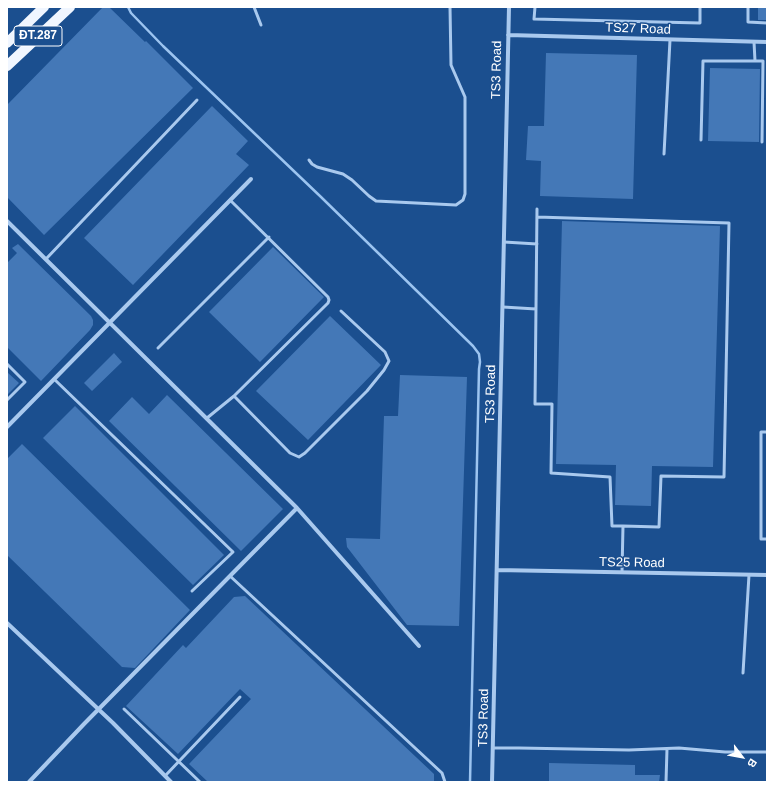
<!DOCTYPE html>
<html>
<head>
<meta charset="utf-8">
<style>
	body { margin:0 }
	#map { position:relative; width:774px; height:789px; overflow:hidden; background:#1b4f8f; font-family:Helvetica,sans-serif }
	canvas { display:block }
	.frame { position:absolute; inset:0; border:8px solid #fff; pointer-events:none }
	.north { position:absolute; left:722px; top:737px; width:40px; height:40px; -webkit-text-stroke:3px #1b4f8f; paint-order:stroke; rotate:122deg; font-size:11px; font-weight:700; line-height:16px; text-align:center; color:#fff }
	.north::after { content:''; display:block; margin:auto; width:14px; height:18px; background:#fff; clip-path:polygon(50% 0,100% 100%,50% 72%,0 100%) }
</style>
</head>
<body>
<div id="map">
<canvas width="774" height="789"></canvas>
<div class="frame"></div>
<div class="north">B</div>
</div>
<script>
const ctx = document.querySelector('canvas').getContext('2d');
ctx.lineJoin = 'round';
const shape = rows => new Path2D(rows.map(r => 'M' + r).join(''));
function stroke(path, color, width, dash) { ctx.strokeStyle = color; ctx.lineWidth = width; ctx.lineCap = dash ? 'butt' : 'round'; ctx.setLineDash(dash || []); ctx.stroke(path); }
function fillPath(path, color) { ctx.fillStyle = color; ctx.fill(path, 'evenodd'); }
function write(font, color, halo, rows, align = 'center') {
  ctx.font = font + ' Helvetica,sans-serif'; ctx.lineWidth = 3; ctx.setLineDash([]); ctx.textBaseline = 'middle'; ctx.strokeStyle = halo; ctx.fillStyle = color; for (const [text, x, y, turn = 0] of rows) {
    ctx.save(); ctx.translate(x, y); ctx.rotate((+turn || 0) * Math.PI / 180); ctx.textAlign = isNaN(turn) ? turn : align; if (halo) ctx.strokeText(text, 0, 0); ctx.fillText(text, 0, 0); ctx.restore();
  }
}
stroke(shape([
	[128,7,131,13,163,46,321,197,473,346,479,354,480,362,479,369,470,782]
]), '#9cc4f0', 2.5);
fillPath(shape([
	[103,7,109,7,145,42,146,41,193,88,44,235,7,197,7,105],
	[758,7,767,7,767,20,758,20],
	[546,53,637,55,633,199,540,196,541,161,526,160,528,126,544,126],
	[710,68,760,69,759,142,708,141],
	[212,106,248,141,236,154,249,165,133,285,84,238],
	[562,221,720,226,713,467,652,466,651,506,615,505,616,465,556,464],
	[18,244,91,316,93,320,93,325,90,330,41,381,7,347,7,263,17,253,12,248],
	[273,247,324,297,260,362,209,312],
	[330,316,381,365,308,440,256,391],
	[114,353,122,362,92,391,84,383],
	[7,372,19,383,7,395],
	[400,375,467,377,459,626,407,625,347,547,346,538,380,539,384,416,398,416],
	[167,395,283,509,241,551,109,421,132,397,149,414],
	[75,406,224,555,193,585,43,438],
	[22,444,190,610,135,668,122,667,7,555,7,459],
	[245,596,434,774,434,782,208,782,189,764,251,699,240,689,178,754,126,706,183,645,186,648,234,597],
	[549,763,635,765,635,775,660,775,659,782,549,782]
]), '#4478b7');
stroke(shape([
	[254,7,261,25],
	[535,7,534,19,700,23,700,7],
	[748,7,748,22,767,23],
	[755,61,763,61,762,142],
	[701,140,703,61,755,61,754,42],
	[664,154,670,40],
	[309,160,312,164,317,167,343,174,352,180,369,196,376,201,456,205,463,200,465,194,465,97,451,65,450,7],
	[537,209,535,404,552,404,551,473,610,477,612,526,623,526,622,572],
	[537,217,729,223,724,477,661,476,659,527,623,526],
	[504,242,537,244],
	[46,259,197,100],
	[503,307,536,309],
	[158,348,269,237],
	[7,364,25,382,7,400],
	[54,379,233,552,192,591],
	[234,396,290,453,299,457,305,453,367,391,384,370,389,361,385,352,341,311],
	[207,418,234,396,328,303,329,300,328,297,230,200],
	[767,432,761,432,761,539,767,539],
	[230,576,442,773,445,782],
	[743,673,749,575],
	[124,709,200,782],
	[493,748,519,748,629,750,679,748,725,752,767,752],
	[165,776,240,697],
	[666,782,667,749]
]), '#a9c9ee', 3);
stroke(shape([
	[508,35,767,42],
	[7,221,297,508,419,646],
	[7,427,251,179],
	[497,570,767,575],
	[7,623,113,723,171,782],
	[29,782,84,724,297,508],
	[492,782,509,7]
]), '#a9c9ee', 4);
stroke(shape([
	[7,43,44,7],
	[7,66,70,7]
]), '#f0f6ff', 10);
for (const [x, y, w] of [
	[38,36,48]
]) { const box = new Path2D(); box.roundRect(x - w / 2, y - 10, w, 20, 3); ctx.fillStyle = '#1b4f8f'; ctx.fill(box); stroke(box, '#fff', 1); }
write('bold 12px', '#fff', null, [
	["ĐT.287",38,36]
]);
write('13px', '#fff', '#1b4f8f', [
	["TS27 Road",638,29,2],
	["TS3 Road",497,70,-89],
	["TS3 Road",491,394,-89],
	["TS25 Road",632,563,1],
	["TS3 Road",484,718,-89]
]);
</script>
</body>
</html>
